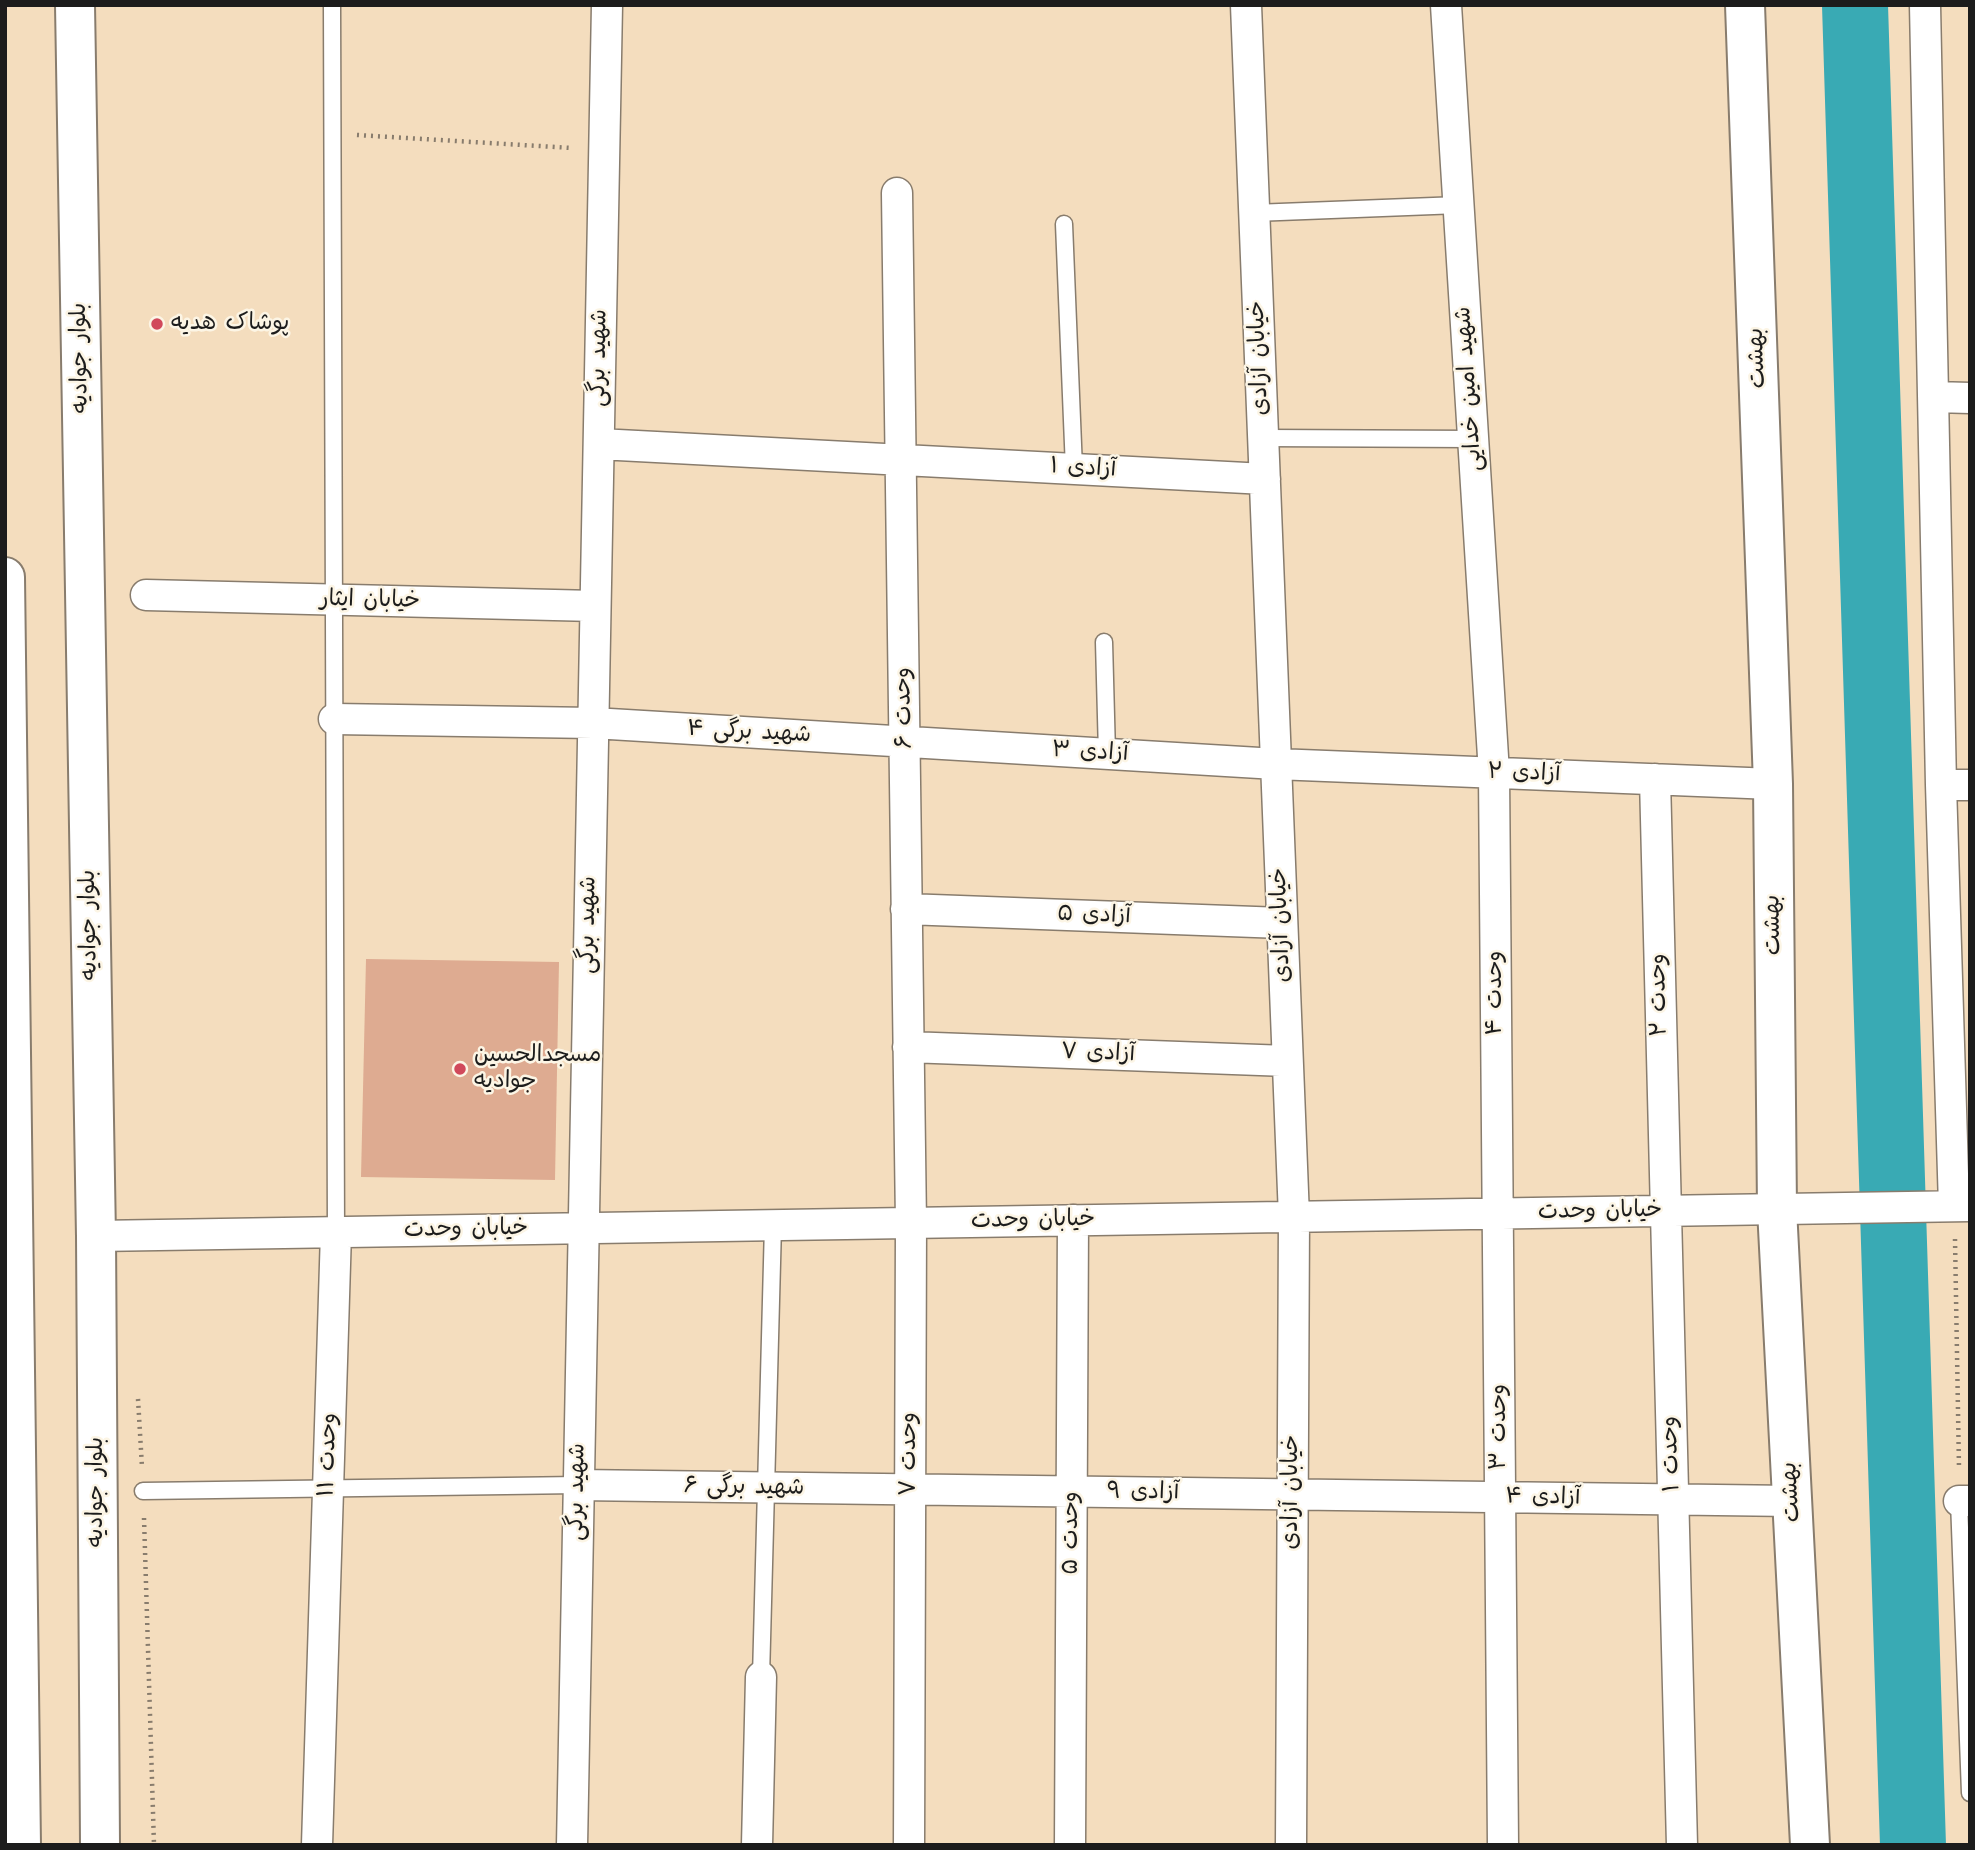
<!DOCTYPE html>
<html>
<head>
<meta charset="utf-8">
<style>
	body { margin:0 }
	#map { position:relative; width:1975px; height:1850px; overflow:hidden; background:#f4ddbe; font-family:"Architects Daughter",sans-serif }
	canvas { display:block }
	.frame { position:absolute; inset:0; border:7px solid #1c1c1c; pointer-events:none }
</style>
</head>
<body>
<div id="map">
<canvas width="1975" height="1850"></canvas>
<div class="frame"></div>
</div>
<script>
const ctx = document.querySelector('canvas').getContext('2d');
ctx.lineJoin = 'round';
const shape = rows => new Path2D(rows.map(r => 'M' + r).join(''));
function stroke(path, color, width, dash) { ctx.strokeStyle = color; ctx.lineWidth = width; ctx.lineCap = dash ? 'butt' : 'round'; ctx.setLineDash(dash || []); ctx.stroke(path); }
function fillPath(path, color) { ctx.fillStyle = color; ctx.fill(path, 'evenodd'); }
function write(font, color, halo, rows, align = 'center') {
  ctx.font = font + ' "Architects Daughter","Playpen Sans Arabic",sans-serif'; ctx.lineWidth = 5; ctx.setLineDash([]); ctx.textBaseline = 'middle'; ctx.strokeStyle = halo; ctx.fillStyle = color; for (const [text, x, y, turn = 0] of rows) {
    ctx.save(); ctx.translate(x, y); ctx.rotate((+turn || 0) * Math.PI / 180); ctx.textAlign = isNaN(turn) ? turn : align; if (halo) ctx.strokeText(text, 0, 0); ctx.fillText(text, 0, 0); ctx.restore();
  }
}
stroke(shape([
	[1855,5,1913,1845]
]), '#39aab4', 66);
fillPath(shape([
	[366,959,559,962,555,1180,361,1177]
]), '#deab91');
const service = shape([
	[332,5,336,1232],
	[1254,213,1459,205],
	[1064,224,1074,469],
	[1264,438,1473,439],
	[1104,642,1107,754],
	[143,1491,578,1485],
	[1959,1501,1970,1793],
	[761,1677,773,1225]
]);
const minor = shape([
	[1246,5,1294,1217,1291,1845],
	[1446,5,1494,773,1503,1845],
	[1925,5,1941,785,1954,1206],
	[897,193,911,1223,909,1845],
	[1934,397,1970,398],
	[599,444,1265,479],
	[146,595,595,606],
	[334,719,593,723,1276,764,1773,784],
	[1655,779,1682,1845],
	[1941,785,1970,785],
	[906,909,1282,923],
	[908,1047,1287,1061],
	[96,1236,1970,1206],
	[578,1485,1793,1501],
	[1959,1501,1970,1501],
	[317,1845,336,1232],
	[572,1845,607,5],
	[757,1845,761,1677],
	[1070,1845,1073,1220]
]);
const tertiary = shape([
	[1745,5,1773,784,1777,1209,1810,1845]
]);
const secondary = shape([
	[75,5,96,1236,100,1845],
	[5,577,21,1845]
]);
stroke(service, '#887c6d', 19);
stroke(minor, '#887c6d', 33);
stroke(tertiary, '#887c6d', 42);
stroke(secondary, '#887c6d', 42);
stroke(shape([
	[357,135,572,148],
	[1955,1239,1959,1468],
	[138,1399,142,1467],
	[144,1518,154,1845]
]), '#887c6d', 4.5, [2, 5]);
stroke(service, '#fff', 16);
stroke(minor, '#fff', 30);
stroke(tertiary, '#fff', 38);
stroke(secondary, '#fff', 38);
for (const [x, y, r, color] of [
	[157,324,7,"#d1495b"],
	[460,1069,7,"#d1495b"]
]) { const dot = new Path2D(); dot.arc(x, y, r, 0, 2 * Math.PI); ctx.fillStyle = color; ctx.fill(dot); stroke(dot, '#fcf5e5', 2.5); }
write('23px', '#1c1c1c', '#fcf5e5', [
	["پوشاک هدیه",171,324],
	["مسجدالحسین",474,1056],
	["جوادیه",474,1082]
], 'left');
write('23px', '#1c1c1c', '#fcf5e5', [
	["بلوار جوادیه",81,358,-91],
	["شهید برگی",600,358,-89],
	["خیابان آزادی",1260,358,-92],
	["بهشت",1758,358,-92],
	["شهید امین خدایی",1470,389,-94],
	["آزادی ۱",1083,469,3],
	["خیابان ایثار",370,601,1],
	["وحدت ۶",905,708,-91],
	["شهید برگی ۴",749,733,3],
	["آزادی ۳",1090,753,3],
	["آزادی ۲",1524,774,2],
	["آزادی ۵",1094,916,2],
	["بلوار جوادیه",90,925,-91],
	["شهید برگی",589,925,-89],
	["خیابان آزادی",1282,925,-92],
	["بهشت",1774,925,-91],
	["وحدت ۴",1496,993,-90],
	["وحدت ۲",1660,995,-91],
	["آزادی ۷",1098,1054,2],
	["خیابان وحدت",1600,1212,-1],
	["خیابان وحدت",1033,1221,-1],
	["خیابان وحدت",466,1230,-1],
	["وحدت ۳",1500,1427,-90],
	["وحدت ۷",910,1454,-90],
	["وحدت ۱",1672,1454,-92],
	["وحدت ۱۱",329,1455,-88],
	["شهید برگی ۶",744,1488,1],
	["بلوار جوادیه",97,1492,-90],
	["شهید برگی",578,1492,-89],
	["خیابان آزادی",1292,1492,-90],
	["بهشت",1792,1492,-93],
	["آزادی ۹",1143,1493,1],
	["آزادی ۴",1543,1498,1],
	["وحدت ۵",1072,1533,-90]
]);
</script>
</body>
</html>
